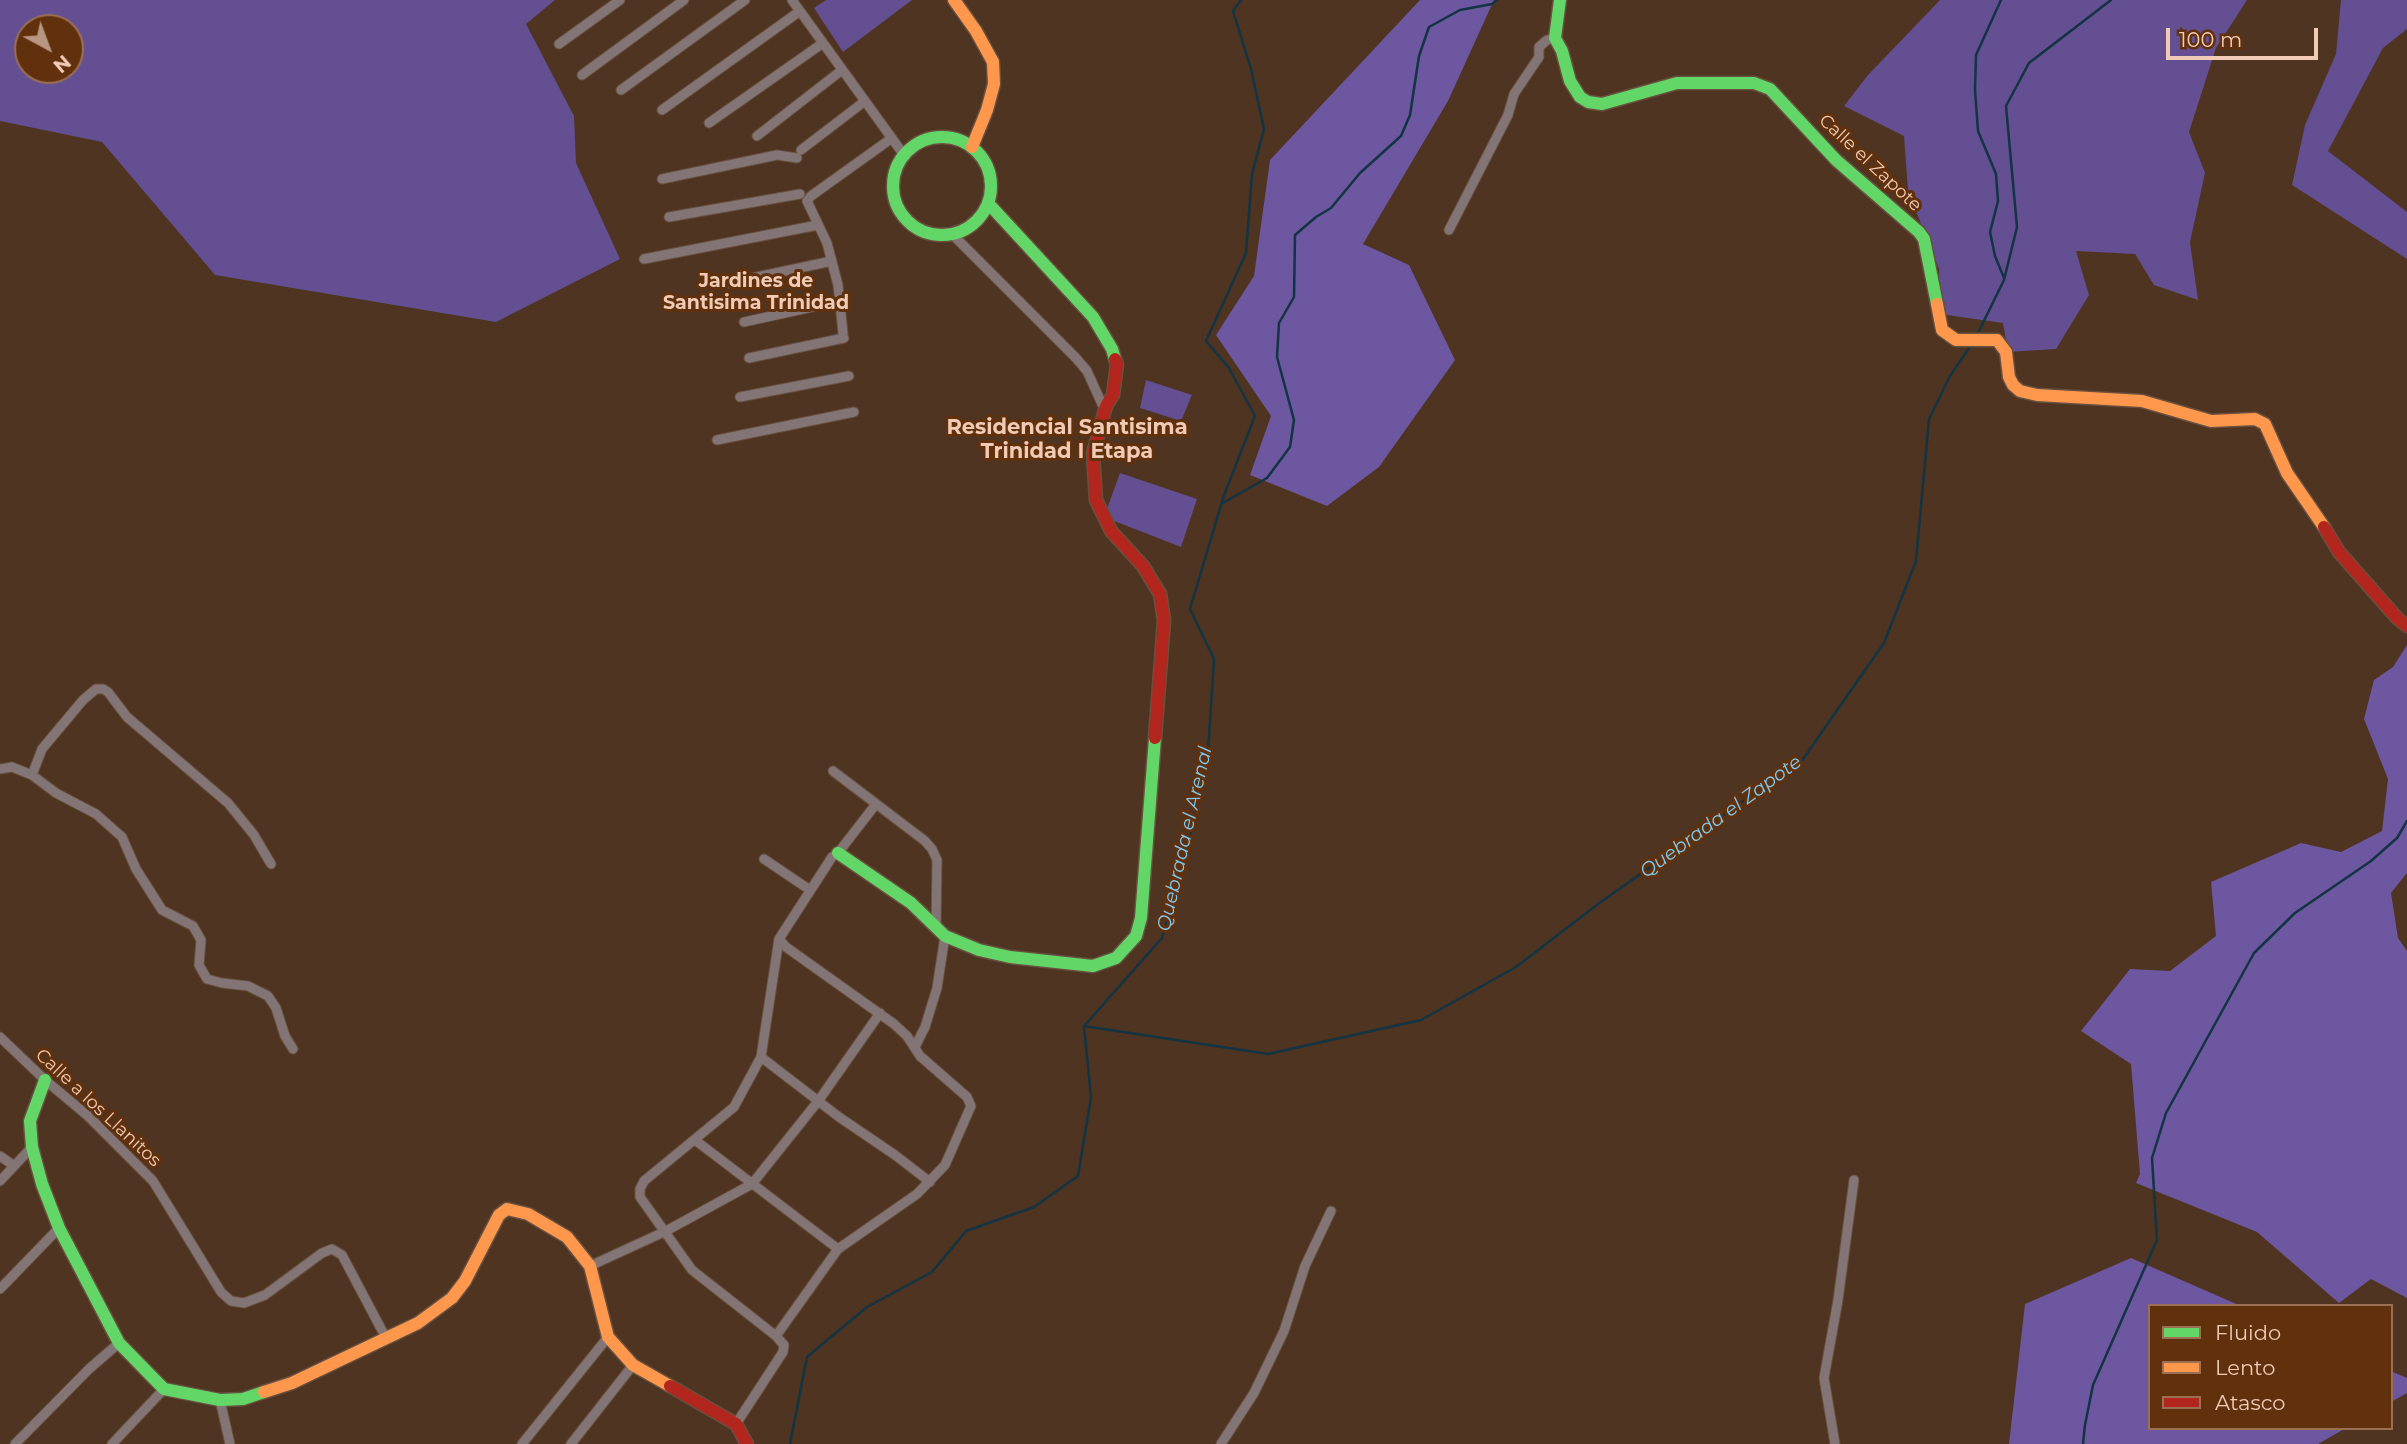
<!DOCTYPE html>
<html>
<head>
<meta charset="utf-8">
<style>
	body { margin:0 }
	#map { position:relative; width:2407px; height:1444px; overflow:hidden; background:#4e3421; font-family:Montserrat,sans-serif }
	canvas { display:block }
	.legend { position:absolute; left:2148px; top:1304px; width:245px; height:126px; box-sizing:border-box; background:#61310e; border:2px solid #9b6f51; margin:0; padding:9px 12px; list-style:none; font-size:21px; color:#f1cbb5 }
	.legend li { display:flex; align-items:center; gap:14px; height:35px }
	.legend b { width:35px; border:2px solid #9b6f51 }
	.north { position:absolute; left:14px; top:14px; width:70px; height:70px; box-sizing:border-box; background:#61310e; border:2px solid #9b6f51; border-radius:50%; rotate:139deg; font-size:19px; font-weight:700; line-height:28px; text-align:center; color:#f1cbb5 }
	.north::after { content:''; display:block; margin:auto; width:24px; height:32px; background:#b89681; clip-path:polygon(50% 0,100% 100%,50% 72%,0 100%) }
	.scale { position:absolute; left:2166px; top:28px; width:152px; height:32px; box-sizing:border-box; border:4px solid #f1cbb5; border-top:0; padding-left:9px; font-size:21px; line-height:24px; white-space:nowrap; color:#f1cbb5; -webkit-text-stroke:5px #61310e; paint-order:stroke }
</style>
</head>
<body>
<div id="map">
<canvas width="2407" height="1444"></canvas>
<ul class="legend">
<li><b style="height:9px;background:#63d668"></b>Fluido</li>
<li><b style="height:9px;background:#ff974d"></b>Lento</li>
<li><b style="height:9px;background:#b3261e"></b>Atasco</li>
</ul>
<div class="north">N</div>
<div class="scale">100 m</div>
</div>
<script>
const ctx = document.querySelector('canvas').getContext('2d');
ctx.lineJoin = 'round';
function fillPath(path, color) { ctx.fillStyle = color; ctx.fill(path, 'evenodd'); }
const shape = rows => new Path2D(rows.map(r => 'M' + r).join(''));
function stroke(path, color, width, dash) { ctx.strokeStyle = color; ctx.lineWidth = width; ctx.lineCap = dash ? 'butt' : 'round'; ctx.setLineDash(dash || []); ctx.stroke(path); }
function write(font, color, halo, rows, align = 'center') {
  ctx.font = font + ' Montserrat,sans-serif'; ctx.lineWidth = 6; ctx.setLineDash([]); ctx.textBaseline = 'middle'; ctx.strokeStyle = halo; ctx.fillStyle = color; for (const [text, x, y, turn = 0] of rows) {
    ctx.save(); ctx.translate(x, y); ctx.rotate((+turn || 0) * Math.PI / 180); ctx.textAlign = isNaN(turn) ? turn : align; if (halo) ctx.strokeText(text, 0, 0); ctx.fillText(text, 0, 0); ctx.restore();
  }
}
fillPath(shape([
	[0,0,555,0,526,24,574,116,576,163,620,259,496,322,215,275,102,142,0,121],
	[28,28,70,28,70,70,28,70],
	[826,0,912,0,843,52,814,8],
	[1940,0,2247,0,2216,48,2189,132,2205,173,2190,242,2198,300,2154,285,2135,254,2076,251,2089,295,2056,349,2008,352,2003,323,1940,314,1939,269,1908,191,1904,136,1844,106,1868,75],
	[2341,0,2407,0,2407,29,2383,48,2328,151,2407,212,2407,259,2292,185,2305,125,2336,54],
	[1146,380,1192,395,1181,421,1140,408],
	[1120,473,1197,499,1181,547,1104,517]
]), '#634f91');
fillPath(shape([
	[1420,0,1494,0,1448,101,1363,244,1409,265,1455,360,1379,467,1327,506,1250,475,1271,416,1216,335,1254,276,1270,160],
	[2407,645,2407,873,2391,893,2398,938,2407,951,2407,1298,2371,1279,2339,1303,2257,1232,2136,1183,2140,1174,2131,1064,2081,1031,2130,969,2170,971,2216,936,2211,882,2301,843,2341,852,2382,831,2388,779,2364,719,2374,680,2393,667],
	[2131,1258,2241,1306,2150,1306,2150,1428,2346,1428,2318,1444,2009,1444,2025,1304],
	[2391,1371,2407,1378,2407,1393,2391,1402]
]), '#6d57a0');
stroke(shape([
	[2001,0,1976,55,1975,90,1978,131,1996,174,1998,201,1990,232,1995,256,2004,278],
	[1976,337,2004,280,2017,227,2006,106,2029,63,2111,0],
	[1221,504,1267,478,1290,447,1294,420,1277,357,1279,323,1294,297,1295,235,1316,217,1331,208,1360,173,1401,136,1410,115,1419,56,1429,27,1460,10,1492,4,1497,0],
	[1085,1025,1162,938,1190,836,1208,752,1214,659,1190,609,1224,495,1255,416,1229,368,1206,341,1246,253,1252,174,1264,129,1251,69,1233,11,1241,0],
	[1084,1026,1268,1054,1421,1020,1516,967,1598,904,1803,759,1884,643,1916,561,1929,419,1950,376,1971,345],
	[790,1444,807,1357,867,1307,932,1272,966,1231,1034,1207,1078,1176,1091,1097,1084,1026],
	[2083,1444,2085,1425,2093,1385,2157,1240,2152,1158,2166,1113,2254,953,2295,913,2371,861,2397,838,2407,821]
]), '#133443', 2.5);
const street = shape([
	[792,0,904,155],
	[559,44,620,0],
	[582,75,684,0],
	[621,90,745,0],
	[662,110,800,11],
	[709,123,823,43],
	[757,136,842,70],
	[801,150,865,101],
	[662,179,777,155,797,158],
	[669,217,800,194],
	[1449,230,1508,115,1514,94,1539,57,1539,47,1547,40,1555,38],
	[952,234,1076,358,1087,371,1102,404,1106,406],
	[644,259,818,225],
	[724,284,832,261],
	[744,322,840,301],
	[843,333,838,285,827,243,807,201,811,196,892,138],
	[749,358,844,338],
	[740,397,849,376],
	[717,440,854,412],
	[0,769,12,767,32,775,56,793,96,814,122,837,136,869,162,910,193,926,201,940,199,965,207,979,222,983,248,986,268,996,276,1008,285,1036,293,1049],
	[833,771,925,841,932,849,937,860,936,927],
	[32,775,42,749,83,700,96,689,103,689,108,692,127,717,228,803,254,835,271,864],
	[764,859,810,890],
	[0,1037,45,1080,88,1116,153,1181,221,1292,231,1301,244,1303,265,1295,322,1253,332,1249,342,1255,386,1338],
	[915,1047,925,1027,937,988,945,936],
	[761,1057,839,1117,895,1155,930,1182],
	[695,1140,838,1249],
	[0,1156,13,1165],
	[0,1181,32,1147],
	[590,1266,666,1231,752,1184,819,1100,880,1013],
	[0,1289,59,1228],
	[776,1336,838,1249,917,1194,945,1165,971,1106,967,1097,920,1056,907,1036,894,1024,786,947,779,939],
	[220,1400,230,1444],
	[736,1424,783,1352,784,1345,776,1336,692,1270,640,1197,640,1189,644,1181,734,1107,761,1057,779,939,832,857,838,853,876,804],
	[15,1444,89,1369,119,1343],
	[112,1444,164,1389],
	[522,1444,608,1337],
	[571,1444,633,1365],
	[1221,1444,1254,1393,1284,1331,1305,1266,1331,1211],
	[1835,1444,1824,1378,1838,1300,1854,1180]
]);
const fast = shape([
	[1560,0,1555,38,1562,51,1570,81,1580,97,1588,102,1602,104,1677,83,1754,83,1770,89,1836,160,1919,232,1924,239,1937,304],
	'893 186a49 49 0 1 1 98 0a49 49 0 1 1-98 0Z',
	[988,203,1093,317,1112,349,1115,359],
	[838,853,911,903,945,936,979,950,1010,957,1093,966,1116,958,1136,936,1141,918,1155,738],
	[45,1080,30,1121,32,1147,42,1184,59,1228,119,1343,164,1389,220,1400,243,1399,264,1392]
]);
const slow = shape([
	[954,0,976,31,993,62,994,84,987,110,972,147],
	[1937,304,1942,330,1956,340,1997,340,2006,352,2009,377,2013,385,2020,391,2037,395,2142,401,2211,421,2255,419,2265,424,2287,473,2324,527],
	[264,1392,292,1383,418,1323,452,1298,465,1281,499,1215,507,1209,528,1214,567,1237,590,1266,608,1337,633,1365,670,1386]
]);
const jam = shape([
	[1115,359,1117,364,1113,395,1106,406,1093,454,1096,500,1111,531,1143,566,1160,594,1164,620,1155,738],
	[2324,527,2339,552,2397,618,2407,626],
	[670,1386,736,1424,747,1444]
]);
stroke(street, '#68503f', 11);
stroke(fast, '#68503f', 15);
stroke(slow, '#68503f', 15);
stroke(jam, '#68503f', 15);
stroke(street, '#837576', 9);
stroke(fast, '#63d668', 12);
stroke(slow, '#ff974d', 12);
stroke(jam, '#b3261e', 12);
write('18px', '#f1cbb5', '#61310e', [
	["Calle el Zapote",1870,163,43],
	["Calle a los Llanitos",98,1108,43]
]);
write('bold 19px', '#f1cbb5', '#61310e', [
	["Jardines de",756,281],
	["Santisima Trinidad",756,303]
]);
write('italic 19px', '#7cccf5', '#61310e', [
	["Quebrada el Zapote",1721,817,-36],
	["Quebrada el Arenal",1185,839,-77]
]);
write('bold 21px', '#f1cbb5', '#61310e', [
	["Residencial Santisima",1067,428],
	["Trinidad I Etapa",1067,452]
]);
</script>
</body>
</html>
